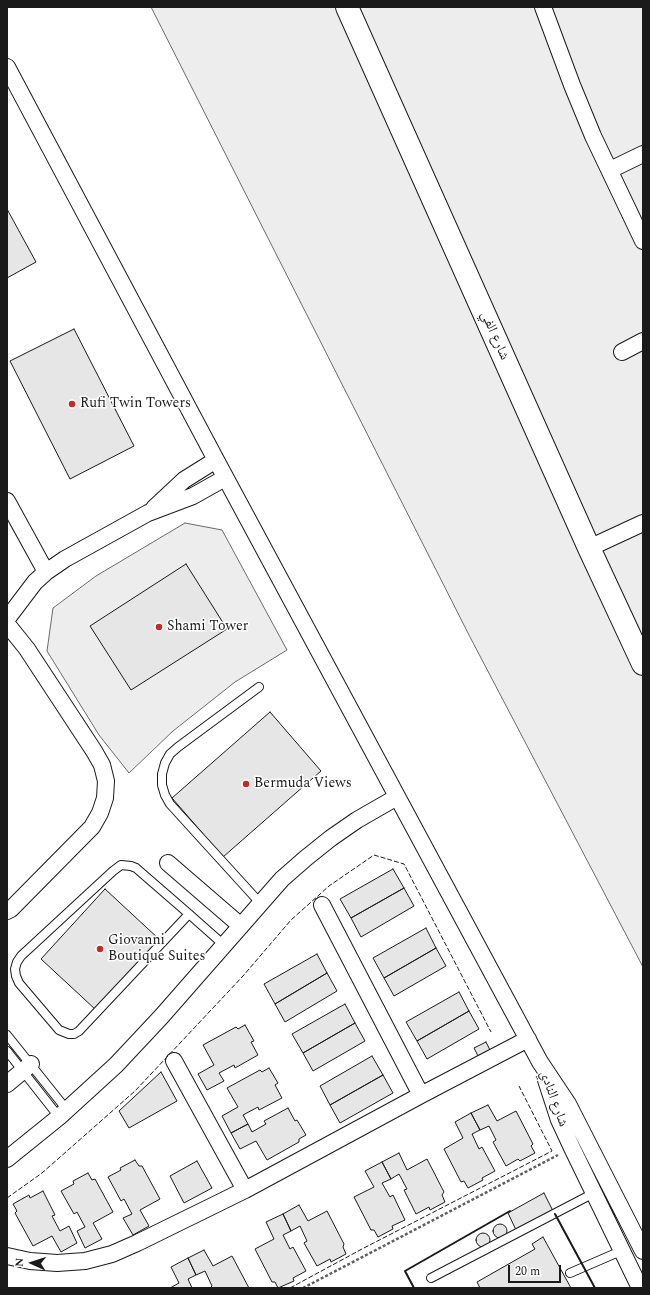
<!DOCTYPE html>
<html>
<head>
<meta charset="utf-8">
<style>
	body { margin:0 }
	#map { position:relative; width:650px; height:1295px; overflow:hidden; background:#fff; font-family:Spectral,serif }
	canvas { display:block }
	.frame { position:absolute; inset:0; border:8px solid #1a1a1a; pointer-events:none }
	.north { position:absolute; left:12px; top:1243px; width:40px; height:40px; -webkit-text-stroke:3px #fff; paint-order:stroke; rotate:273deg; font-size:11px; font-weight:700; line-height:16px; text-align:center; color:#1a1a1a }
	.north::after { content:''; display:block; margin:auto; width:14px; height:18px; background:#1a1a1a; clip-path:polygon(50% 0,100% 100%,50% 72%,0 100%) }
	.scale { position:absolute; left:508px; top:1265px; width:53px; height:18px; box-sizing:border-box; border:2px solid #1a1a1a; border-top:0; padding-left:5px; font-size:12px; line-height:14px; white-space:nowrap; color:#1a1a1a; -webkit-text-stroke:3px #fff; paint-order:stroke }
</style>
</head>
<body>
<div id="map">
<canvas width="650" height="1295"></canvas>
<div class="frame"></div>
<div class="north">N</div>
<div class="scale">20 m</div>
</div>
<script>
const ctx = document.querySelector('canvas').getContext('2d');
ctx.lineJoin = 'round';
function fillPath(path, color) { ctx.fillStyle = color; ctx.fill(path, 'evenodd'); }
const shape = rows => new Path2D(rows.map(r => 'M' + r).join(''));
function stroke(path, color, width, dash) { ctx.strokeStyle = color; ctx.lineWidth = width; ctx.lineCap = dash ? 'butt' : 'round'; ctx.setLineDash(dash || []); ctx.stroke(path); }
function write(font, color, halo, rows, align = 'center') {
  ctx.font = font + ' Spectral,"Noto Naskh Arabic",serif'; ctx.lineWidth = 3; ctx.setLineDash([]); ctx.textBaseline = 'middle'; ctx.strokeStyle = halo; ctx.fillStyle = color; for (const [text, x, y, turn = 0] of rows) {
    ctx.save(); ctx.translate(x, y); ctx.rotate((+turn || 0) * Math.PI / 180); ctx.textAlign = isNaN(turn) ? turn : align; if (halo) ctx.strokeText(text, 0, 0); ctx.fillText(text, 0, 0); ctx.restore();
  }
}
const built = shape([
	[151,7,643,7,643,967,470,637,151,7],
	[185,523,222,530,287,650,235,682,173,731,129,773,99,735,47,651,53,608,96,576,185,523]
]);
fillPath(built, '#ededed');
stroke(built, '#6a6a6a', 1);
const building = shape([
	[7,209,36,262,7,278,7,209],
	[74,329,134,446,70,479,10,361,74,329],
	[186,564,227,629,131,690,90,626,186,564],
	[270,712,321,771,223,857,172,798,270,712],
	[393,869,404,888,351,918,340,899,393,869],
	[404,888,414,906,361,937,351,918,404,888],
	[105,889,160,940,96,1010,41,959,105,889],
	[426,928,436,948,384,978,373,958,426,928],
	[436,948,446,966,394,996,384,978,436,948],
	[317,954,327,973,275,1004,264,984,317,954],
	[327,973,337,991,285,1022,275,1004,327,973],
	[459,992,469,1011,417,1041,406,1022,459,992],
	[345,1004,355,1023,303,1053,292,1034,345,1004],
	[469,1011,479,1029,427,1059,417,1041,469,1011],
	[355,1023,365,1041,313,1071,303,1053,355,1023],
	[245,1025,254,1041,251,1042,258,1055,235,1068,234,1065,219,1073,224,1081,207,1090,198,1074,214,1065,203,1045,236,1027,238,1029,245,1025],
	[486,1042,490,1050,478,1056,474,1048,486,1042],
	[372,1056,383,1075,330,1105,320,1086,372,1056],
	[269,1068,278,1083,275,1085,282,1098,259,1110,258,1107,243,1115,248,1124,231,1133,222,1116,238,1107,227,1088,260,1070,262,1072,269,1068],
	[161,1072,177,1101,129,1128,119,1111,161,1072],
	[383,1075,393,1093,340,1123,330,1105,383,1075],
	[488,1105,497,1121,516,1111,533,1144,531,1146,535,1153,520,1161,518,1159,506,1166,493,1142,496,1140,489,1126,480,1130,471,1113,488,1105],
	[288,1108,295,1121,297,1120,306,1135,299,1139,299,1142,267,1160,256,1141,240,1149,231,1133,248,1124,252,1132,266,1124,264,1121,288,1108],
	[471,1113,480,1130,472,1134,479,1149,482,1147,495,1171,482,1178,483,1180,468,1188,464,1181,461,1182,444,1149,463,1138,455,1122,471,1113],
	[399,1153,407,1170,427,1159,444,1192,442,1195,445,1202,430,1210,429,1207,416,1214,404,1190,407,1189,399,1174,391,1179,382,1162,399,1153],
	[135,1160,139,1166,142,1166,160,1199,140,1210,149,1226,133,1235,123,1218,132,1214,124,1199,121,1201,108,1177,121,1170,120,1168,135,1160],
	[197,1161,212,1188,184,1203,170,1176,197,1161],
	[382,1162,391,1179,382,1183,390,1197,393,1195,405,1220,392,1226,393,1229,378,1237,374,1230,371,1230,354,1197,374,1187,365,1171,382,1162],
	[88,1173,92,1180,95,1179,113,1212,93,1223,102,1239,85,1248,77,1231,85,1227,77,1212,74,1214,61,1191,74,1184,73,1181,88,1173],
	[43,1191,55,1215,52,1216,60,1231,69,1226,77,1243,61,1252,52,1236,33,1246,15,1213,17,1211,13,1204,29,1195,30,1198,43,1191],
	[544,1193,553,1211,516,1230,508,1213,544,1193],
	[299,1205,308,1221,327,1211,344,1244,343,1247,346,1254,331,1262,330,1259,317,1266,304,1243,307,1241,300,1226,291,1231,283,1214,299,1205],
	[283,1214,291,1231,283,1235,290,1249,293,1247,306,1271,293,1278,294,1281,278,1288,275,1282,272,1282,255,1249,274,1239,266,1222,283,1214],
	'493 1231a7 7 0 1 1 14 0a7 7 0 1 1-14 0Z',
	'476 1240a7 7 0 1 1 14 0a7 7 0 1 1-14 0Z',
	[543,1237,571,1288,480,1288,477,1282,535,1249,532,1244,543,1237],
	[204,1250,213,1266,232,1256,249,1288,210,1288,212,1286,205,1271,196,1275,188,1258,204,1250],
	[188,1258,196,1275,188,1279,192,1288,170,1288,179,1283,171,1267,188,1258]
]);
fillPath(building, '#e6e6e6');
stroke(building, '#1a1a1a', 1);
const lane = shape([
	[259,687,178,747,170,754,165,763,162,774,162,785,165,795,170,804,261,904],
	[189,914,79,1031,74,1034,69,1034,59,1030,19,983,16,976,15,969,17,962,21,956,113,871,121,865,131,866,136,868,189,914,224,945],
	[7,1035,67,1110],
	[7,1051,59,1117],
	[570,1273,621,1251],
	[431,1278,594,1193]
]);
const street = shape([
	[543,7,572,85,593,136,643,241],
	[7,67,216,460,540,1062,568,1104,643,1251],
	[610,170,643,154],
	[622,352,643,341],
	[7,501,46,572],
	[154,508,184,480,216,460],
	[589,548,643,523],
	[7,619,35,582,46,572,65,559,148,513,193,496,225,478],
	[7,624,27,649,94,751,102,765,106,781,105,798,100,813,92,827,11,909,7,911],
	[168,863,241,926],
	[322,905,421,1095],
	[174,1061,245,1190],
	[546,1080,559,1120,572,1148,640,1288],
	[7,1084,31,1064],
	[7,1159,59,1117,116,1065,161,1017,282,879,306,858,331,838,357,820,397,797],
	[7,1256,30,1261,57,1263,85,1261,112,1254,137,1243,245,1190,421,1095,528,1039]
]);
const secondary = shape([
	[347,7,589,548,643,664]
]);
stroke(lane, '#1a1a1a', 10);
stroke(street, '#1a1a1a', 18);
stroke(secondary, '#1a1a1a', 24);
stroke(shape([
	[303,1288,558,1155]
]), '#5f5f5f', 2.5, [3, 2]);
stroke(lane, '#fff', 8);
stroke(street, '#fff', 16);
stroke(secondary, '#fff', 22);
stroke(shape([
	[7,1198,42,1173,135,1091,243,976,291,920,329,886,374,855,404,864,491,1032],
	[290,1288,362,1249,552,1151,519,1086]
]), '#1a1a1a', 1, [5, 2]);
stroke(shape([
	[555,1214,595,1288],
	[414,1288,405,1271,510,1211]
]), '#1a1a1a', 2);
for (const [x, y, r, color] of [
	[72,404,4,"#c62828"],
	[159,627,4,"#c62828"],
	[246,784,4,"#c62828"],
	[100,949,4,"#c62828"]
]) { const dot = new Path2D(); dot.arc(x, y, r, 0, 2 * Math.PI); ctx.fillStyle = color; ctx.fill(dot); stroke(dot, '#fff', 1.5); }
write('14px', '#1a1a1a', '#fff', [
	["شارع الفي",494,336,66],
	["شارع النادي",553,1099,70]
]);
write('14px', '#1a1a1a', '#fff', [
	["Rufi Twin Towers",80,404],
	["Shami Tower",167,627],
	["Bermuda Views",254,784],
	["Giovanni",108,941],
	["Boutique Suites",108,957]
], 'left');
</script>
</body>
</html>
